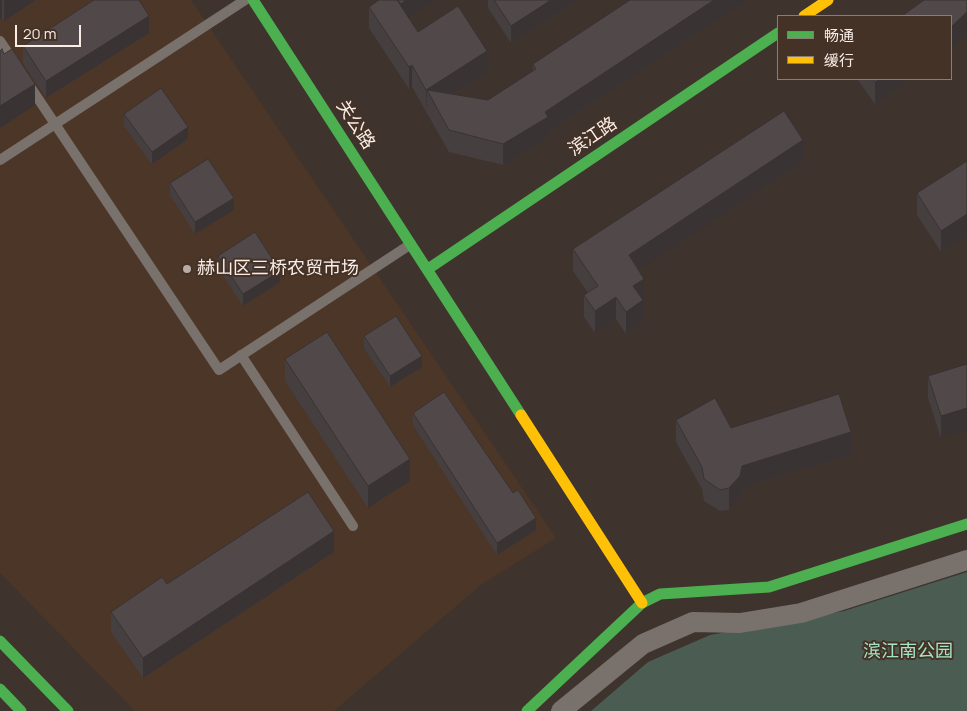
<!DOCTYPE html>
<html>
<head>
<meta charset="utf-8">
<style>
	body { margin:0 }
	#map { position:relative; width:967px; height:711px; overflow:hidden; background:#3e332d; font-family:Manrope,"Noto Sans SC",sans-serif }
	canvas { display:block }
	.legend { position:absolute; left:777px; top:15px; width:175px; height:65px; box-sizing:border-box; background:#443227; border:1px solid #8c7d73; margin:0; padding:6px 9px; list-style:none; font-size:15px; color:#f9ede6 }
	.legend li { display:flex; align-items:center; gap:10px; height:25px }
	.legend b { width:25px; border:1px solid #8c7d73 }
	.scale { position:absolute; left:15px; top:25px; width:66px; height:22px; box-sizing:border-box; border:2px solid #f9ede6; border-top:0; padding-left:6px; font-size:15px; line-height:18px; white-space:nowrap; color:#f9ede6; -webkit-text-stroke:4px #443227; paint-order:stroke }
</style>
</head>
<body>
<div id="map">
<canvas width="967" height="711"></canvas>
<ul class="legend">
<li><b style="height:6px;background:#4caf50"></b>畅通</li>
<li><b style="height:6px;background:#ffc107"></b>缓行</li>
</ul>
<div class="scale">20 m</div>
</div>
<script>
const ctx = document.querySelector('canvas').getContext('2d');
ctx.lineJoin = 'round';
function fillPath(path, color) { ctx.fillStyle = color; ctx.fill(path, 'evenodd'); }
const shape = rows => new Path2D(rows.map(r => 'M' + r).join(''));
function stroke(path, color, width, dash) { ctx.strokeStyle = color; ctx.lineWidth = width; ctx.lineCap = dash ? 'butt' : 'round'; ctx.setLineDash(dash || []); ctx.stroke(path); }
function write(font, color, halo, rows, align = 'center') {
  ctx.font = font + ' Manrope,"Noto Sans SC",sans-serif'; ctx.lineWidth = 4; ctx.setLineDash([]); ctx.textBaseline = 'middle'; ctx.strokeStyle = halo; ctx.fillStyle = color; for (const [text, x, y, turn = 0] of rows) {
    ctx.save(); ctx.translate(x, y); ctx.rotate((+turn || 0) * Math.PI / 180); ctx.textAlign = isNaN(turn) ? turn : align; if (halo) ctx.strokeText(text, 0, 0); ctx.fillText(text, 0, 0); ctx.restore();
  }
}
fillPath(shape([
	[0,0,191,0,556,538,482,584,334,711,135,711,0,573]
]), '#4c3628');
fillPath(shape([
	[967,572,967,711,591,711,648,662,710,635,844,611]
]), '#4b5d52');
stroke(shape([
	[0,41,15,63],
	[27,82,219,370,411,244],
	[0,160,245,0],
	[241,355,353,526]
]), '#79716c', 10);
stroke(shape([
	[561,711,643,644,693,622,740,623,801,613,967,560]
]), '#79716c', 20);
stroke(shape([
	[253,0,521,415],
	[428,269,778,33],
	[0,641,68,711],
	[0,689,21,711],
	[527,711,642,603,660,594,769,587,967,524]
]), '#4caf50', 11);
stroke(shape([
	[804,16,828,0],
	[521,415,642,603]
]), '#ffc107', 11);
fillPath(shape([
	[0,0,36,0,4,21,2,18],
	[379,0,435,0,408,17,418,32,487,73,453,95,488,100,533,71,533,64,630,0,748,0,691,37,548,132,548,138,503,165,449,152,412,87,409,89,369,28,369,7],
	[488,0,578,0,511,43,488,8],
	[149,33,46,98,23,63,23,46],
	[857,79,910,79,875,104],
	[124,114,188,139,152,164,124,126],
	[967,161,967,236,941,252,917,215,917,193],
	[803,162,639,270,644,300,643,302,643,322,626,334,616,319,595,333,584,317,584,295,588,293,573,271,573,249],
	[170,183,234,210,195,234,170,195],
	[218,256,280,282,243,306,218,268],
	[364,336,422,367,390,387,364,348],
	[285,359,410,481,368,508,285,381],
	[967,364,941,438,928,398,928,376],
	[413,413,536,530,497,555,413,425],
	[676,420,731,428,851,454,742,488,740,498,729,510,720,511,704,501,702,489,676,442],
	[334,552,143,678,111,632,111,612,167,584]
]), '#463f3f');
fillPath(shape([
	[0,0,2,0,2,18,0,19],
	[5,0,36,0,4,21,4,1],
	[406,0,435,0,401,22,401,4],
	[551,0,578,0,511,43,511,26],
	[714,0,748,0,691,37,548,132,548,138,503,165,503,144,545,112],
	[967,12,967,34,951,48,951,27],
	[149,16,149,33,46,98,46,81],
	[487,51,487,73,435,106,427,90,426,111,426,90],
	[412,65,412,87,409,89,409,67],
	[880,79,910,79,875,104,875,82],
	[35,84,35,105,0,128,0,106],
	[188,127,188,139,152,164,152,152],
	[803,140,803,162,629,277,629,255],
	[234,198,234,210,195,234,195,222],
	[967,214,967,236,941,252,941,231],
	[280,271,280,282,243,306,243,294],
	[644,279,644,300,643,302,643,322,626,334,626,312,633,286],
	[616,297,616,319,595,333,595,311],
	[422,356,422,367,390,387,390,376],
	[967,408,967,430,941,438,941,416],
	[851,432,851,454,742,488,740,498,729,510,729,488,742,466],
	[410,459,410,481,368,508,368,486],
	[536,518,536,530,497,555,497,543],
	[334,531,334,552,143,678,143,658]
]), '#393333');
const building = shape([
	[94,0,139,0,149,16,46,81,23,46,94,0],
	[379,0,397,0,418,32,458,6,487,51,426,90,412,65,409,67,369,7,379,0],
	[398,0,406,0,401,4,398,0],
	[494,0,551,0,511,26,494,0],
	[630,0,714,0,545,112,548,117,503,144,449,130,427,90,488,100,536,69,533,64,630,0],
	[924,0,967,0,967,12,951,27,951,16,902,16,924,0],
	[2,49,4,54,12,49,35,84,0,106,0,51,2,49],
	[873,79,880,79,875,82,873,79],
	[161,88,188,127,152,152,124,114,161,88],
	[784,111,803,140,629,255,644,279,633,286,643,300,626,312,616,297,595,311,584,295,598,286,573,249,784,111],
	[208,159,234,198,195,222,170,183,208,159],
	[967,161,967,214,941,231,917,193,967,161],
	[255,232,280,271,243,294,218,256,255,232],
	[396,316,422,356,390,376,364,336,396,316],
	[327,332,410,459,368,486,285,359,327,332],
	[967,364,967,408,941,416,928,376,967,364],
	[444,392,513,493,518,490,536,518,497,543,413,413,444,392],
	[839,394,851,432,742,466,740,476,729,488,720,490,704,479,702,467,676,420,715,398,731,428,839,394],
	[308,492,334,531,143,658,111,612,162,577,167,584,308,492]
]);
fillPath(building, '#514949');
stroke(building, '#393333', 1);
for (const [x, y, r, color] of [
	[187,269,5,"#b8aca5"]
]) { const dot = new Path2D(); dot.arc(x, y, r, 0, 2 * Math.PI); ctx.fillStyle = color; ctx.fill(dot); stroke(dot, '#443227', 2); }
write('18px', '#f9ede6', '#443227', [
	["关公路",355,125,57],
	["滨江路",593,137,-34]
]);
write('18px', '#f9ede6', '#443227', [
	["赫山区三桥农贸市场",197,269]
], 'left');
write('18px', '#a4e4c6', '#443227', [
	["滨江南公园",908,652]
]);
</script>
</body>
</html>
